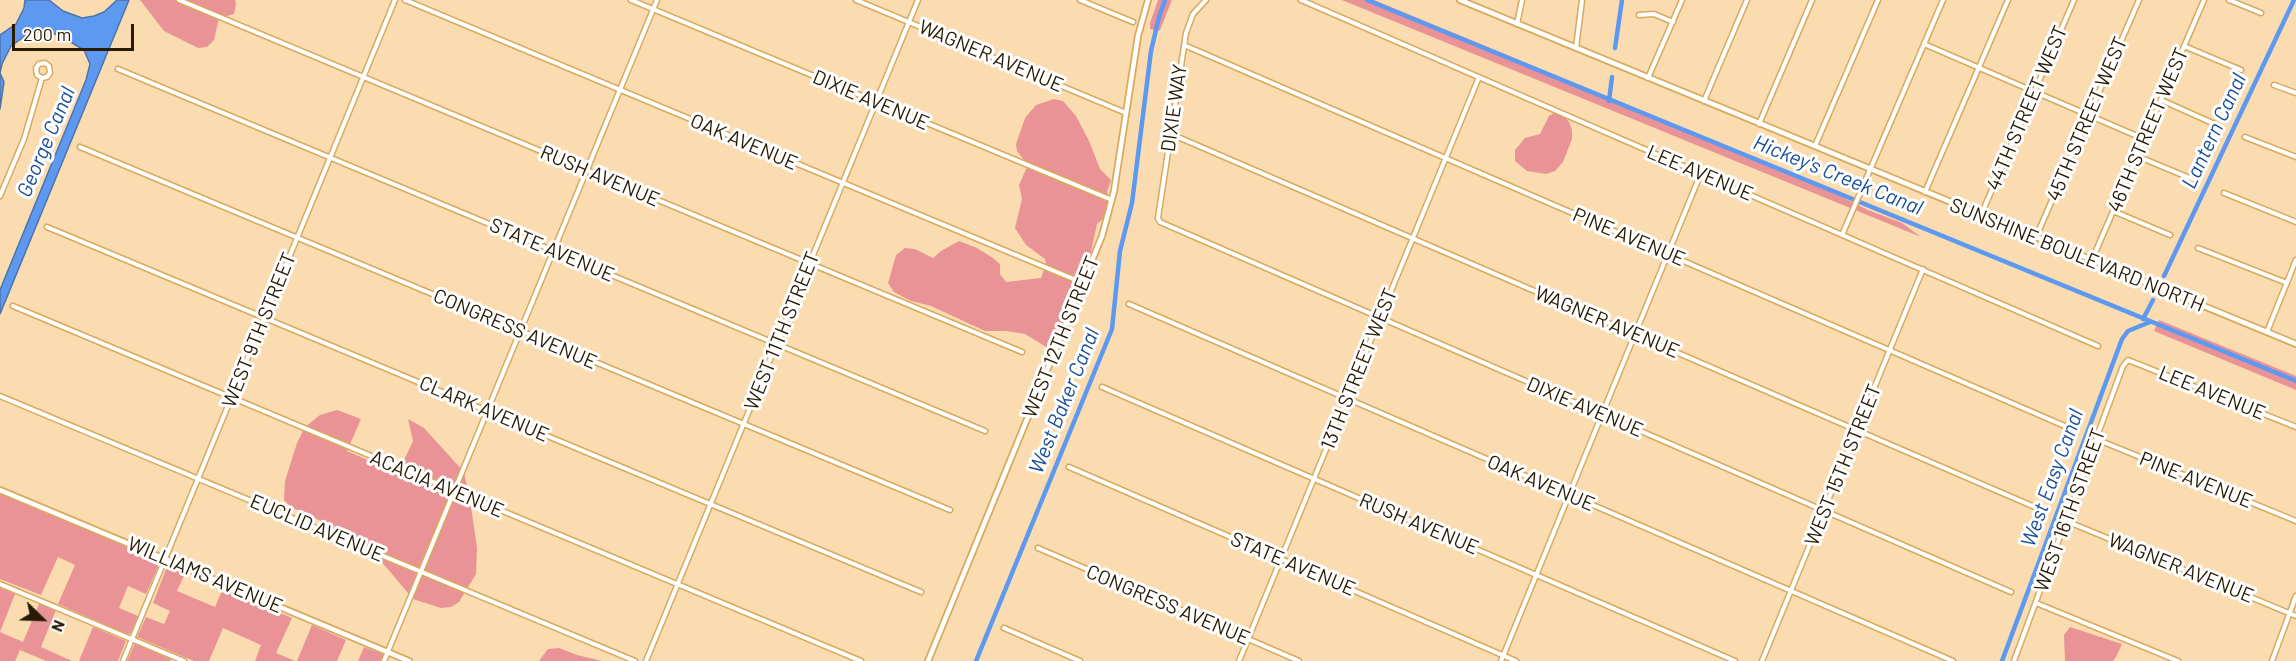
<!DOCTYPE html>
<html>
<head>
<meta charset="utf-8">
<style>
	body { margin:0 }
	#map { position:relative; width:2296px; height:661px; overflow:hidden; background:#fadcb0; font-family:Barlow,sans-serif }
	canvas { display:block }
	.north { position:absolute; left:12px; top:589px; width:60px; height:60px; -webkit-text-stroke:4px #fff; paint-order:stroke; rotate:113deg; font-size:16px; font-weight:700; line-height:24px; text-align:center; color:#281a03 }
	.north::after { content:''; display:block; margin:auto; width:21px; height:27px; background:#281a03; clip-path:polygon(50% 0,100% 100%,50% 72%,0 100%) }
	.scale { position:absolute; left:12px; top:24px; width:122px; height:27px; box-sizing:border-box; border:3px solid #281a03; border-top:0; padding-left:8px; font-size:18px; line-height:21px; white-space:nowrap; color:#281a03; -webkit-text-stroke:4px #fff; paint-order:stroke }
</style>
</head>
<body>
<div id="map">
<canvas width="2296" height="661"></canvas>
<div class="north">N</div>
<div class="scale">200 m</div>
</div>
<script>
const ctx = document.querySelector('canvas').getContext('2d');
ctx.lineJoin = 'round';
function fillPath(path, color) { ctx.fillStyle = color; ctx.fill(path, 'evenodd'); }
const shape = rows => new Path2D(rows.map(r => 'M' + r).join(''));
function stroke(path, color, width, dash) { ctx.strokeStyle = color; ctx.lineWidth = width; ctx.lineCap = dash ? 'butt' : 'round'; ctx.setLineDash(dash || []); ctx.stroke(path); }
function write(font, color, halo, rows, align = 'center') {
  ctx.font = font + ' Barlow,sans-serif'; ctx.lineWidth = 6; ctx.setLineDash([]); ctx.textBaseline = 'middle'; ctx.strokeStyle = halo; ctx.fillStyle = color; for (const [text, x, y, turn = 0] of rows) {
    ctx.save(); ctx.translate(x, y); ctx.rotate((+turn || 0) * Math.PI / 180); ctx.textAlign = isNaN(turn) ? turn : align; if (halo) ctx.strokeText(text, 0, 0); ctx.fillText(text, 0, 0); ctx.restore();
  }
}
fillPath(shape([
	[140,0,235,0,236,4,234,14,219,18,214,40,207,47,198,48,164,31],
	[1158,0,1172,0,1160,30,1157,31,1150,29,1150,23],
	[1342,0,1374,0,1822,185,1824,188,1868,210,1902,223,1921,237],
	[1054,99,1063,101,1076,116,1089,141,1100,169,1111,180,1107,192,1110,200,1106,216,1097,224,1089,261,1062,326,1048,348,1025,334,1006,331,985,331,931,306,911,301,894,292,888,283,896,255,905,248,915,249,933,258,941,251,959,241,977,248,993,258,1000,264,1000,274,1006,282,1041,278,1046,264,1045,259,1026,245,1015,228,1022,199,1019,185,1028,165,1017,151,1016,144,1025,118,1036,105],
	[1554,113,1564,116,1569,122,1572,130,1572,139,1563,162,1555,171,1546,174,1527,171,1515,161,1515,150,1525,138,1540,134,1549,116],
	[2159,320,2296,376,2296,390,2154,331],
	[337,410,361,419,347,451,398,473,413,441,408,419,424,428,464,472,470,500,477,548,476,574,459,602,451,607,441,608,413,599,375,554,367,548,317,519,291,507,284,500,285,481,297,443,305,427,320,415],
	[0,492,161,560,146,594,128,586,119,608,138,616,131,633,127,634,58,604,75,565,58,557,41,595,0,579],
	[168,564,186,571,177,591,215,607,223,588,292,618,276,653,295,661,255,661,261,645,223,628,209,661,194,661,137,637,146,617,164,624,170,611,153,603],
	[0,587,15,594,0,632,23,642,39,604,56,610,41,647,72,661,46,661,20,650,15,661,0,661],
	[312,625,346,640,337,661,297,661],
	[93,627,126,641,118,661,79,661],
	[2070,627,2122,644,2116,657,2113,661,2065,661,2064,635],
	[135,643,171,659,170,661,127,661],
	[364,647,383,654,381,661,358,661],
	[559,648,577,655,602,661,539,661,548,649]
]), '#e99396');
const water = shape([
	[25,0,49,0,63,11,82,18,94,16,104,12,117,0,129,0,0,314,0,290,86,80,90,64,84,50,64,38,48,31,31,32,11,46,2,64,0,73,4,82,0,109,0,35,16,24,24,8,25,0]
]);
fillPath(water, '#5e99f1');
stroke(water, '#4e73aa', 1.5);
stroke(shape([
	[1367,0,2296,381],
	[1615,48,1622,0],
	[1609,101,1612,77],
	[2164,276,2294,0],
	[2143,319,2153,300],
	[976,661,1112,329,1120,251,1132,203,1151,51,1159,17,1165,0],
	[2002,661,2122,339,2128,331,2150,322]
]), '#5e99f1', 4.5);
const minor = shape([
	[179,0,1022,352],
	[405,0,1083,283],
	[631,0,1112,200],
	[856,0,1126,113],
	[1080,0,1133,22],
	[1206,0,1193,14,1186,33,1158,218,1160,222,2011,592],
	[1301,0,2098,346],
	[2229,0,2261,13],
	[1639,15,1654,14,1673,22],
	[1517,24,1522,0],
	[1924,44,2144,139],
	[1184,45,2074,430],
	[2184,46,2241,70],
	[1576,48,1582,0],
	[118,69,985,431],
	[1648,78,1682,0],
	[2274,85,2296,93],
	[2161,100,2217,125],
	[1704,101,1747,0],
	[1759,124,1812,0],
	[1171,134,2044,511],
	[2245,137,2296,157],
	[1815,146,1878,0],
	[80,147,950,510],
	[2137,156,2192,179],
	[1925,192,2008,0],
	[2224,193,2296,222],
	[0,196,24,139,42,78,47,77,50,73,49,66,45,63,39,64,36,68,37,75,42,78],
	[2113,211,2170,235],
	[1981,215,2074,0],
	[47,227,921,592],
	[1842,235,1943,0],
	[2036,237,2139,0],
	[2198,248,2287,283],
	[2092,260,2204,0],
	[1129,304,1953,661],
	[13,306,861,661],
	[2267,332,2296,260],
	[1102,387,1735,661],
	[0,396,635,661],
	[2096,439,2296,521],
	[1069,467,1516,661],
	[2066,521,2296,616],
	[1038,548,1299,661],
	[0,584,184,661],
	[2036,603,2178,661],
	[1004,628,1080,661],
	[123,661,395,0],
	[384,661,657,0],
	[646,661,918,0],
	[1239,661,1479,77],
	[1501,661,1701,173],
	[1762,661,1923,269],
	[2014,661,2123,366,2128,360,2296,427],
	[2272,661,2296,596]
]);
const tertiary = shape([
	[1460,0,2296,344],
	[0,490,409,661],
	[928,661,1102,236,1114,191,1138,36,1148,0]
]);
stroke(minor, '#d9aa5d', 7);
stroke(tertiary, '#d9aa5d', 8);
stroke(minor, '#fff', 4);
stroke(tertiary, '#fff', 4.5);
write('20px', '#281a03', '#fff', [
	["WAGNER AVENUE",991,56,23],
	["DIXIE AVENUE",871,100,23],
	["DIXIE WAY",1174,108,-82],
	["44TH STREET WEST",2027,108,-67],
	["45TH STREET WEST",2087,119,-67],
	["46TH STREET WEST",2148,130,-67],
	["OAK AVENUE",744,142,23],
	["LEE AVENUE",1700,173,23],
	["RUSH AVENUE",600,176,23],
	["PINE AVENUE",1629,237,23],
	["STATE AVENUE",552,250,23],
	["SUNSHINE BOULEVARD NORTH",2077,255,22],
	["WAGNER AVENUE",1607,322,23],
	["CONGRESS AVENUE",515,329,23],
	["WEST 9TH STREET",259,330,-68],
	["WEST 11TH STREET",782,331,-68],
	["WEST 12TH STREET",1061,337,-68],
	["13TH STREET WEST",1359,369,-68],
	["LEE AVENUE",2212,393,22],
	["DIXIE AVENUE",1585,407,23],
	["CLARK AVENUE",484,409,23],
	["WEST 15TH STREET",1843,465,-68],
	["PINE AVENUE",2196,480,22],
	["OAK AVENUE",1541,483,23],
	["ACACIA AVENUE",437,484,23],
	["WEST 16TH STREET",2070,510,-70],
	["RUSH AVENUE",1419,524,23],
	["EUCLID AVENUE",317,528,23],
	["STATE AVENUE",1293,564,23],
	["WAGNER AVENUE",2181,568,22],
	["WILLIAMS AVENUE",205,575,23],
	["CONGRESS AVENUE",1168,605,23]
]);
write('italic 21px', '#164e9c', '#fff', [
	["Lantern Canal",2214,131,-65],
	["George Canal",46,142,-67],
	["Hickey's Creek Canal",1838,175,22],
	["West Baker Canal",1064,401,-68],
	["West Easy Canal",2052,478,-70]
]);
</script>
</body>
</html>
